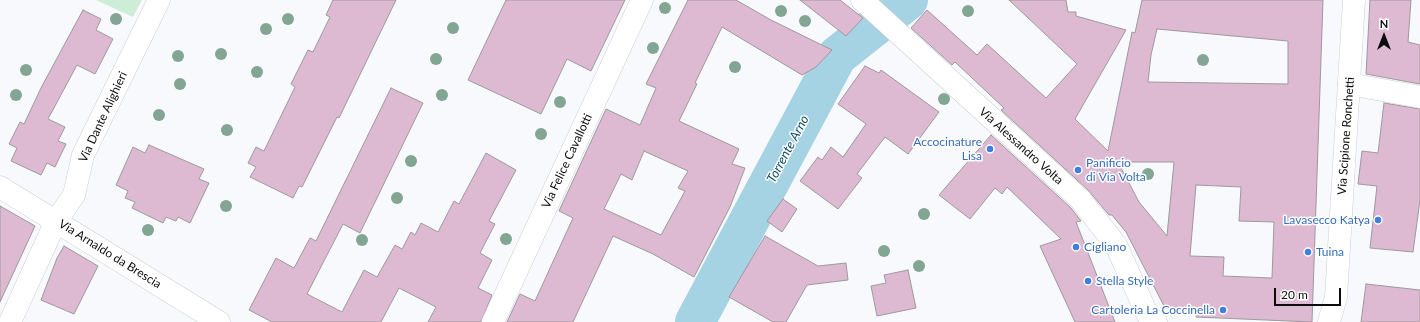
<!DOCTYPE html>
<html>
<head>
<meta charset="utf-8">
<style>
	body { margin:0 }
	#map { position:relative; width:1420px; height:322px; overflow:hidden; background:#f8f9fd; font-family:Lato,sans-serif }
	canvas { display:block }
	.north { position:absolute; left:1364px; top:16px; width:40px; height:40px; -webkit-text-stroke:3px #fff; paint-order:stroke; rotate:0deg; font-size:11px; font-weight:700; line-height:16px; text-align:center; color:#0b0c0d }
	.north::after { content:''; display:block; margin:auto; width:14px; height:18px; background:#0b0c0d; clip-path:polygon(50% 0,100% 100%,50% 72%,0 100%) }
	.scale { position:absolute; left:1274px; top:288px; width:67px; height:18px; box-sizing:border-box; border:2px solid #0b0c0d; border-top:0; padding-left:5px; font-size:12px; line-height:14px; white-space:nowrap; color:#0b0c0d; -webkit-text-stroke:3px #fff; paint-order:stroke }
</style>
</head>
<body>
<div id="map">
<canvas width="1420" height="322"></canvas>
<div class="north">N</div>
<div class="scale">20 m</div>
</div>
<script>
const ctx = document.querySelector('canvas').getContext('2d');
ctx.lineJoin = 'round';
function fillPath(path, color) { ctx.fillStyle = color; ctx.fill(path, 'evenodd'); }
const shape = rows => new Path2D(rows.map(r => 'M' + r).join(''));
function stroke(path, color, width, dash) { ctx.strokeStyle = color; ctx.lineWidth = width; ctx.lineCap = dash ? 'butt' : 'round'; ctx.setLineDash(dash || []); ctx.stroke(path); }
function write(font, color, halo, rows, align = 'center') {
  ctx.font = font + ' Lato,sans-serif'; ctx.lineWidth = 3; ctx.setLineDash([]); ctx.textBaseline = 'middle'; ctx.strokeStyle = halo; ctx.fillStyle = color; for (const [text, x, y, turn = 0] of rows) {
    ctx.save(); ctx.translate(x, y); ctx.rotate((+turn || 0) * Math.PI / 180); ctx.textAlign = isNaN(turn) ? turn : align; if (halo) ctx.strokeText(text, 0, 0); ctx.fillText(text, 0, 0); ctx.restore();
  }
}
fillPath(shape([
	[96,0,142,0,133,17]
]), '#cdedd8');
stroke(shape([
	[695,322,837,56,908,0]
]), '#a5d3e3', 40);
const building = shape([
	[333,0,396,0,339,118,337,117,302,187,299,186,293,198,250,177,256,167,248,163,256,147,264,151,295,87,291,84,308,50,313,52,330,17,326,15,333,0],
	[506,0,625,0,591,71,567,59,541,114,468,80,506,0],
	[688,0,736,0,771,20,832,50,816,67,802,75,722,27,695,83,697,84,679,121,739,149,732,164,745,168,730,207,694,277,653,254,613,236,573,322,507,322,520,294,535,301,573,218,559,211,606,109,640,125,656,88,646,84,688,0],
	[644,151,688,171,678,188,685,191,661,235,604,209,621,174,632,180,644,151],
	[800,0,840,0,863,18,846,36,800,0],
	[1009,0,1066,0,1068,12,1076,12,1076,16,1126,30,1075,119,1108,151,1132,32,1135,33,1142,0,1323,0,1312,322,1196,317,1197,310,1165,308,1126,232,1112,215,1109,215,1088,190,1001,110,1004,108,955,62,952,65,911,28,927,10,977,55,987,44,1046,98,1077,64,1009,0],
	[1157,29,1288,41,1288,84,1148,82,1151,55,1157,29],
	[1118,162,1174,162,1167,236,1139,202,1118,162],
	[1196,185,1241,187,1239,221,1274,222,1272,278,1223,276,1224,257,1190,256,1196,185],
	[1370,0,1411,0,1408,42,1420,45,1420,84,1366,74,1370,0],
	[83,10,101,19,96,30,113,39,95,74,77,65,48,119,65,127,58,141,66,144,55,167,47,163,41,175,11,161,17,148,9,144,20,122,24,124,42,86,83,10],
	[865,66,879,73,881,70,939,112,908,154,885,137,857,174,862,178,838,209,800,181,818,157,822,160,831,147,843,157,866,124,838,104,865,66],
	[391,88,423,103,360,233,343,224,307,294,342,312,364,270,377,277,395,245,402,249,411,232,415,235,421,223,438,232,454,201,459,204,486,153,516,170,489,221,495,224,480,253,492,260,478,288,492,295,481,322,428,322,436,307,399,288,381,322,272,322,249,310,276,258,294,268,310,238,316,241,391,88],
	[1384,103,1420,109,1420,200,1413,252,1370,248,1377,186,1358,184,1362,151,1378,153,1384,103],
	[991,135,1071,208,1081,221,1076,222,1115,322,1075,322,1040,246,1061,239,1007,187,1002,194,995,188,970,219,939,195,991,135],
	[149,145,204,169,199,179,209,183,190,223,178,217,176,221,166,217,163,223,132,208,135,202,125,198,128,191,116,185,133,147,145,153,149,145],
	[783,199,797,209,782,232,767,221,783,199],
	[0,206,35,226,0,302,0,206],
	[765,236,818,266,846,263,848,280,807,285,786,322,773,322,729,297,765,236],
	[64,246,98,266,74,314,41,300,57,258,64,246],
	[908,270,916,308,877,316,871,286,886,283,884,275,908,270],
	[1366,284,1420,290,1420,322,1361,322,1366,284]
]);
fillPath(building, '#ddb9d2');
stroke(building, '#9d999c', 1);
const minor = shape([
	[862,0,1080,199,1116,245,1148,316,1156,322],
	[1349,84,1420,97],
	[0,187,219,322],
	[10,322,56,221,74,195,83,155,159,0],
	[493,322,642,0]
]);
const tertiary = shape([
	[1329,322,1336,297,1354,0]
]);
stroke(minor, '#cdced2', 23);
stroke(tertiary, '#cdced2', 23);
stroke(minor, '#fff', 22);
stroke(tertiary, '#fff', 22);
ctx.fillStyle = '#83a594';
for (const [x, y] of [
	[665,8],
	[781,11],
	[968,11],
	[116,19],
	[288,19],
	[805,21],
	[453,28],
	[266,29],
	[653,48],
	[221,54],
	[178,56],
	[436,59],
	[1203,60],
	[735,67],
	[26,70],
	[257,72],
	[180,84],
	[16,95],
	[442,95],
	[944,99],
	[560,102],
	[159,115],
	[227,130],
	[541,134],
	[411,161],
	[1148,174],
	[397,198],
	[226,206],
	[924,214],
	[148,230],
	[506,239],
	[362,240],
	[884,251],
	[919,266]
]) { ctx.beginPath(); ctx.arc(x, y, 6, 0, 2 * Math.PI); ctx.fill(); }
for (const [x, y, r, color] of [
	[990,149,4,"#3f7fe0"],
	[1078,170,4,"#3f7fe0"],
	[1378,220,4,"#3f7fe0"],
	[1076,247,4,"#3f7fe0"],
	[1308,252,4,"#3f7fe0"],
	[1088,281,4,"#3f7fe0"],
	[1223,310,4,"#3f7fe0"]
]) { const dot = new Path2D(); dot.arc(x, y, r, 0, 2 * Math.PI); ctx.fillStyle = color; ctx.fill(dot); stroke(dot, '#fff', 1.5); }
write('12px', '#0b0c0d', '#fff', [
	["Via Dante Alighieri",103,117,-65],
	["Via Scipione Ronchetti",1346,136,-86],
	["Via Alessandro Volta",1021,146,42],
	["Via Felice Cavallotti",567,161,-65],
	["Via Arnaldo da Brescia",110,254,32]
]);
write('12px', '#366cbe', '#fff', [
	["Accocinature",982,142,"right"],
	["Lisa",982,156,"right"],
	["Panificio",1086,163],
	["di Via Volta",1086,177],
	["Lavasecco Katya",1370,220,"right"],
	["Cigliano",1084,247],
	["Tuina",1316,252],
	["Stella Style",1096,281],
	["Cartoleria La Coccinella",1215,310,"right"]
], 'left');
write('italic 13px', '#0b4b5d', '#fff', [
	["Torrente Arno",788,149,-62]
]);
</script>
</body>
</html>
